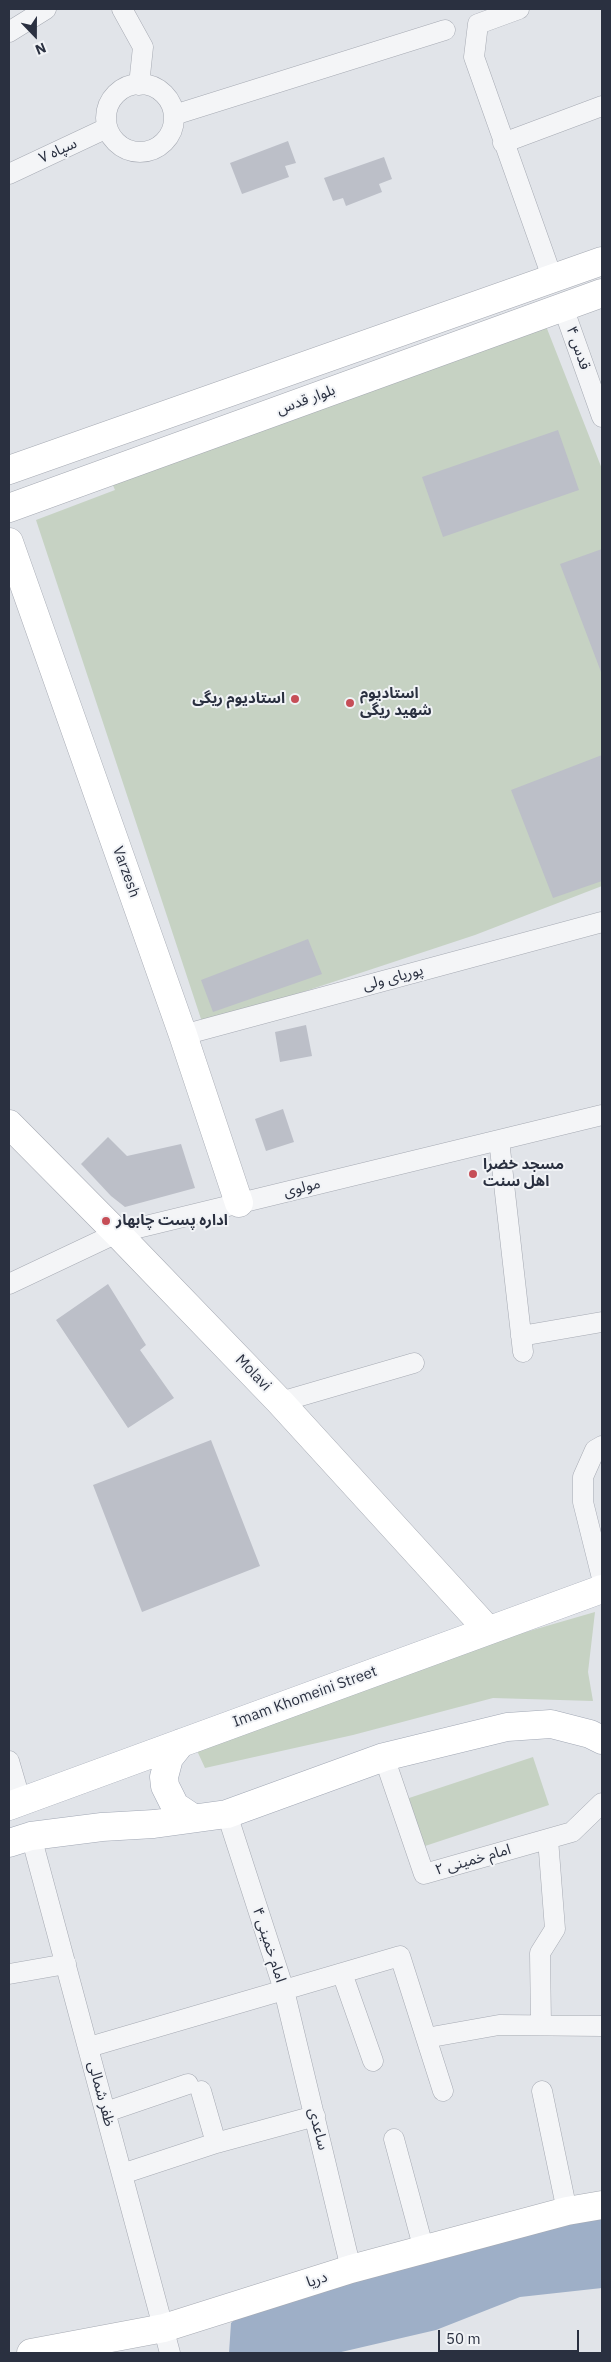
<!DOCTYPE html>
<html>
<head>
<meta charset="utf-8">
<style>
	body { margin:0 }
	#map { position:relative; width:611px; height:2362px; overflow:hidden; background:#e1e4e9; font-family:"IBM Plex Sans",sans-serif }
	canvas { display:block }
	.frame { position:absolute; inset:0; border:10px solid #2a3040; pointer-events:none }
	.north { position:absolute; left:10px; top:10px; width:50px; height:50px; -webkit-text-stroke:4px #f1f3f6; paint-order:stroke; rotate:158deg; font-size:14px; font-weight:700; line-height:20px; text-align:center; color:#2a3040 }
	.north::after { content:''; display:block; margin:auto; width:18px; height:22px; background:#2a3040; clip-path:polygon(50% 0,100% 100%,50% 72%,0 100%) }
	.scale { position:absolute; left:438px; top:2330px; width:141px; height:22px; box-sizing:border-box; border:2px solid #2a3040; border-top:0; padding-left:6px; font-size:15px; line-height:18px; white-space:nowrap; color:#2a3040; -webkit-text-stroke:4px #f1f3f6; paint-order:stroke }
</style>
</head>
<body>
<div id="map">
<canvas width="611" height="2362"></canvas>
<div class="frame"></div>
<div class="north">N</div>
<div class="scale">50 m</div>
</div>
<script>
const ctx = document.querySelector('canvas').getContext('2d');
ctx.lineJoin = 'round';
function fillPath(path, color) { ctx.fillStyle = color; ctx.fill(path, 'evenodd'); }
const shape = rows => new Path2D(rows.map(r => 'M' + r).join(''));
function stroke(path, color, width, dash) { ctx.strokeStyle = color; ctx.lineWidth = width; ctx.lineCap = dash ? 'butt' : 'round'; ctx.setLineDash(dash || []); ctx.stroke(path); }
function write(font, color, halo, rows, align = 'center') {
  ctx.font = font + ' "IBM Plex Sans","Noto Sans Arabic",sans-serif'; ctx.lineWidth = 4; ctx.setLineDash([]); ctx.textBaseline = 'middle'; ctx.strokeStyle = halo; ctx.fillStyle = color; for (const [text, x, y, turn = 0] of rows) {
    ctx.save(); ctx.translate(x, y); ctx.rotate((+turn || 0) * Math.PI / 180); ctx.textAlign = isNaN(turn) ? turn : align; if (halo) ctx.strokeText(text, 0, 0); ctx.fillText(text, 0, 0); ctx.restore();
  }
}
fillPath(shape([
	[544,321,602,469,602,886,475,935,203,1025,36,520,115,490,109,476],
	[595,1612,588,1672,593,1701,493,1698,353,1735,205,1768,193,1742,474,1647],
	[533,1757,549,1805,419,1848,403,1800]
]), '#c6d2c3');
fillPath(shape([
	[602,2213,602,2288,520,2297,436,2330,337,2353,229,2353,231,2323,256,2301]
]), '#9eafc7');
fillPath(shape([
	[288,141,296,163,285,166,289,177,242,194,230,163],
	[384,157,392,179,379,184,382,192,346,206,343,198,333,201,324,178],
	[558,430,579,490,443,537,422,477],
	[602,549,602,672,601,672,560,564],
	[602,755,602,881,553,898,511,790],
	[308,939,322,974,213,1012,201,980],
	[306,1025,312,1056,280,1062,275,1032],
	[283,1109,294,1142,266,1151,255,1119],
	[108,1137,127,1156,181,1144,195,1188,125,1207,111,1196,81,1164],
	[108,1284,146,1345,140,1350,174,1398,128,1428,56,1320],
	[211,1440,260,1566,142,1612,93,1485]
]), '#bcbfc8');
const street = shape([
	[122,9,143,47,139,85],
	[519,9,478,24,474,57,553,280],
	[9,32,46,9],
	'106 118a34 34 0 1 1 68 0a34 34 0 1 1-68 0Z',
	[174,115,445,30],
	[503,143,602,106],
	[9,174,107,128],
	[563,307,602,417],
	[183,1035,602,922],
	[499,1140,523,1352],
	[9,1284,117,1233,602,1115],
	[521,1336,602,1322],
	[280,1402,414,1363],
	[602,1446,595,1450,583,1477,583,1502,602,1578],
	[384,1757,424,1874,572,1832,602,1803],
	[9,1761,21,1802],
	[227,1814,284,1990,400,1956,443,2091],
	[31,1836,170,2353],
	[342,1973,373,2061],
	[9,1974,66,1964],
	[541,2025,540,1953,555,1929,548,1839],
	[426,2038,499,2025,602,2026],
	[89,2047,284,1990,351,2269],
	[201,2091,216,2143],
	[542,2091,567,2211],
	[106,2112,188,2084],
	[394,2139,424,2250],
	[122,2174,216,2143,315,2116]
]);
const secondary = shape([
	[9,470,602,261],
	[9,508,602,293],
	[9,542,183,1035,239,1203],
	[9,1124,117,1233,280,1402,488,1630],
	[31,2353,164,2328,351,2269,567,2211,602,2205]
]);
const primary = shape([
	[181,1743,169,1758,164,1777,165,1786,175,1806,193,1818],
	[9,1806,602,1589],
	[9,1843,31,1836,102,1827,154,1824,227,1814,384,1757,507,1727,551,1724,590,1734,602,1740]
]);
stroke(street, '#a6aab3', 21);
stroke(secondary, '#a6aab3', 29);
stroke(primary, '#a1a7b4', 29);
stroke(street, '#f4f5f7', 20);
stroke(secondary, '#fff', 28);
stroke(primary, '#fff', 28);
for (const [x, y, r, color] of [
	[295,699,5,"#c64e57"],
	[350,703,5,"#c64e57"],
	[473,1174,5,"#c64e57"],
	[106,1221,5,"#c64e57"]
]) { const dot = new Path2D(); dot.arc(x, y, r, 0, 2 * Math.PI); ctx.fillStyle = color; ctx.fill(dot); stroke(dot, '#f1f3f6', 2); }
write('15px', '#2a3040', '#f1f3f6', [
	["سپاه ۷",58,151,-25],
	["قدس ۴",578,348,71],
	["بلوار قدس",306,400,-20],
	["Varzesh",126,872,70],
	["پوریای ولی",393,978,-15],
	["مولوی",302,1188,-14],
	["Molavi",253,1373,46],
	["Imam Khomeini Street",305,1697,-20],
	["امام خمینی ۲",473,1860,-16],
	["امام خمینی ۴",269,1945,72],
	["ظفر شمالی",101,2094,75],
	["ساعدی",318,2129,76],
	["دریا",317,2280,-18]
]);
write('bold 15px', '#2a3040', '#f1f3f6', [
	["استادیوم",360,694],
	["شهید ریگی",360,711],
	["استادیوم ریگی",285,699,"right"],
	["مسجد خضرا",483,1165],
	["اهل سنت",483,1182],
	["اداره پست چابهار",116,1221]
], 'left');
</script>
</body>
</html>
